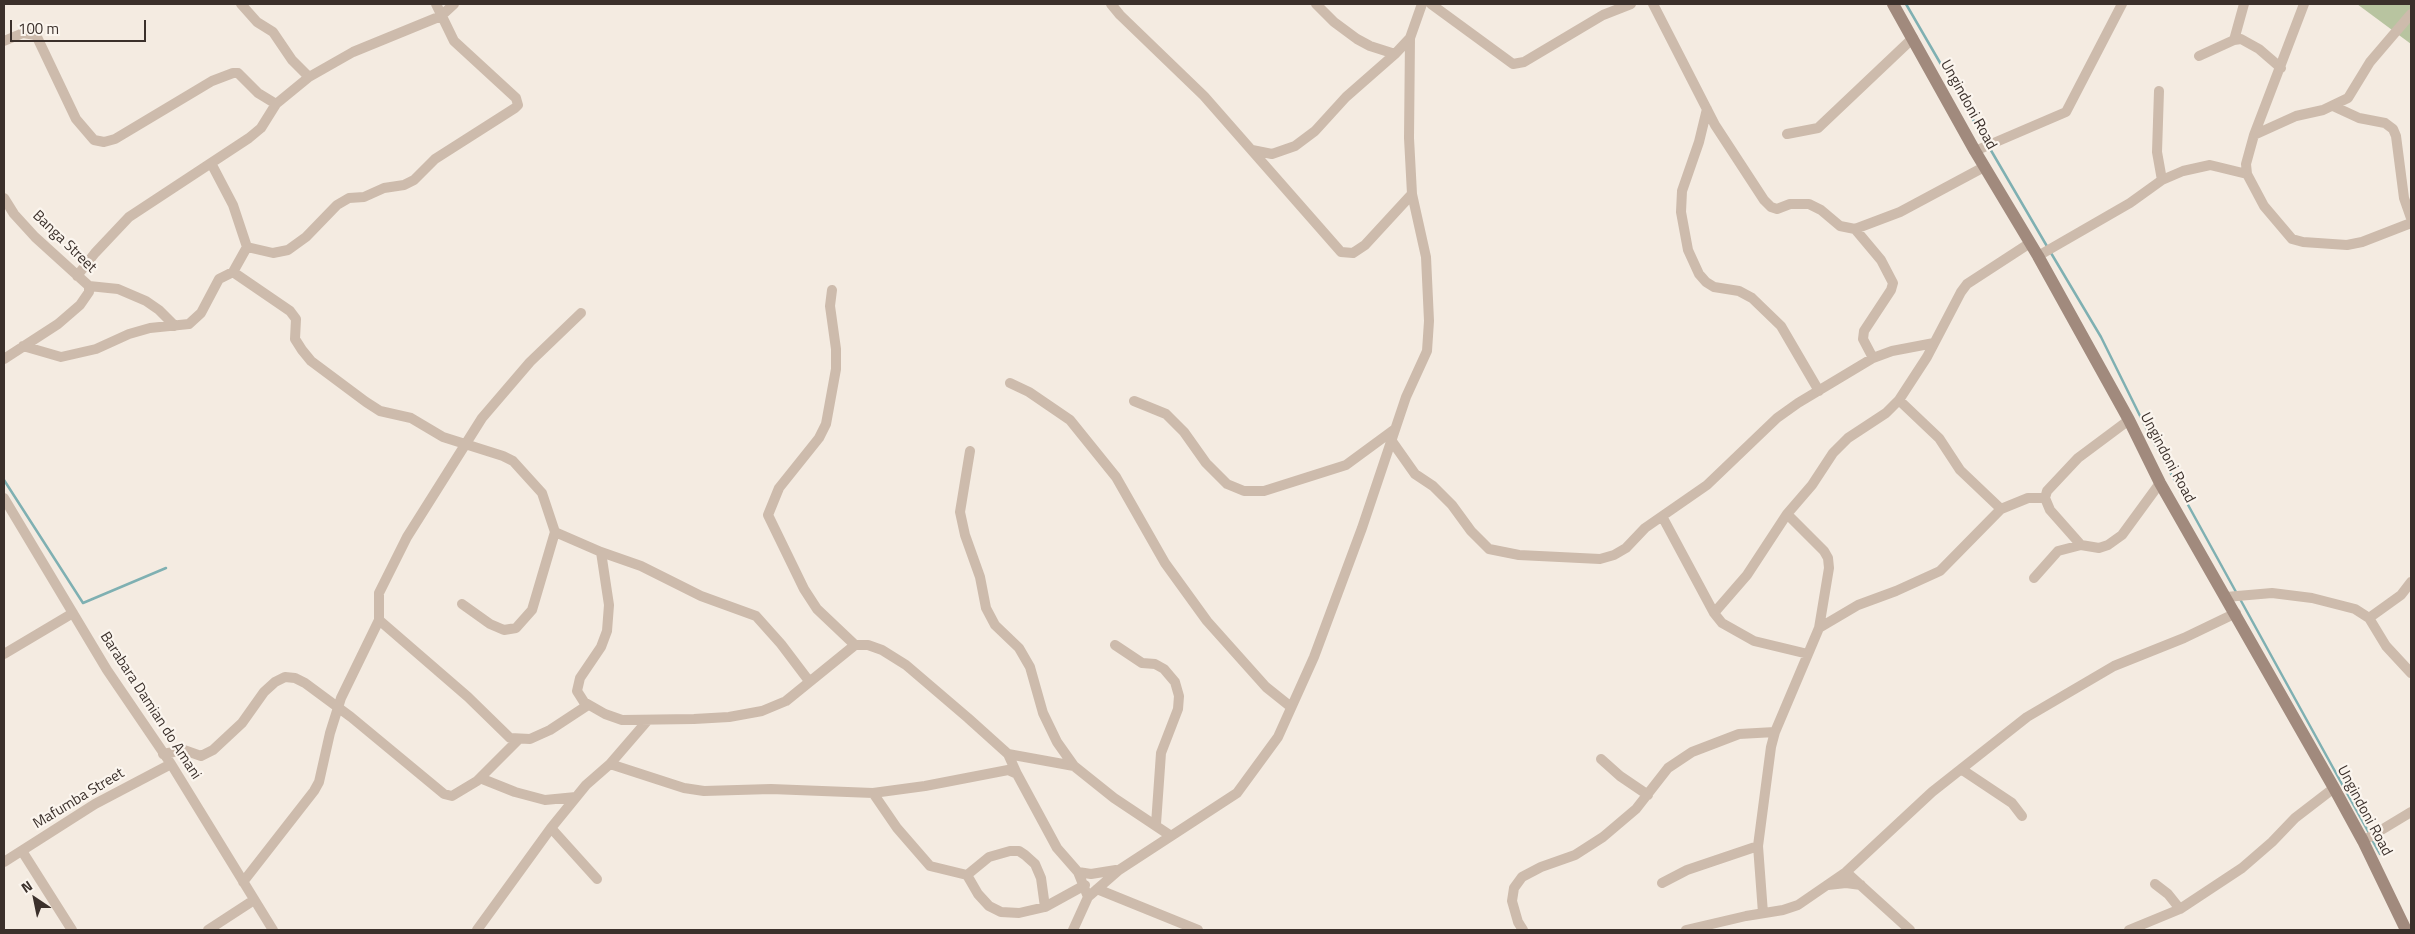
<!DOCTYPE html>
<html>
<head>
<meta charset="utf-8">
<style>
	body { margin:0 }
	#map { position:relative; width:2415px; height:934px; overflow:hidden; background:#f4ebe1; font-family:"Titillium Web",sans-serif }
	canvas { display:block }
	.frame { position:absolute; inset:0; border:5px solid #3b302b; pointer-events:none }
	.north { position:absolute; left:10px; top:874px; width:50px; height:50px; -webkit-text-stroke:4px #fbf5ee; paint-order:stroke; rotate:326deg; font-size:14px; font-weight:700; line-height:20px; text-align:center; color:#3b302b }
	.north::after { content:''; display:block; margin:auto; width:18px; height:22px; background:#3b302b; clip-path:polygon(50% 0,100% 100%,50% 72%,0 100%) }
	.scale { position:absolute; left:10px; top:20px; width:136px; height:22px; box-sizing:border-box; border:2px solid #3b302b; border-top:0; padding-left:6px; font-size:15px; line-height:18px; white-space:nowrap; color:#3b302b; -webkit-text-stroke:4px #fbf5ee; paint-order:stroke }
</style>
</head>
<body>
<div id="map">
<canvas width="2415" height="934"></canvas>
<div class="frame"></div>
<div class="north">N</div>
<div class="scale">100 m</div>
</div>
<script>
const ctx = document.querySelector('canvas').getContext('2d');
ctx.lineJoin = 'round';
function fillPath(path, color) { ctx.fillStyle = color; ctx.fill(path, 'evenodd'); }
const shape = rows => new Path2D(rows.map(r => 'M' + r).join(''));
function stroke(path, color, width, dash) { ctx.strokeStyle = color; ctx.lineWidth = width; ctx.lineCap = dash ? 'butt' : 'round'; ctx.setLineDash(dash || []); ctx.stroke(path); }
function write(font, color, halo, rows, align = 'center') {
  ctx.font = font + ' "Titillium Web",sans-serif'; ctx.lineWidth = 4.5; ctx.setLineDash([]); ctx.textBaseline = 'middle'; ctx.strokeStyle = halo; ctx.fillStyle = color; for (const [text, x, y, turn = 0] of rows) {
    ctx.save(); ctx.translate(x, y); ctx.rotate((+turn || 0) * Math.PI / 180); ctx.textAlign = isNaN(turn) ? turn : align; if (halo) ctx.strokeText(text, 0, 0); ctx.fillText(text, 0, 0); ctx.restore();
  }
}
fillPath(shape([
	[2357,4,2411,4,2411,44]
]), '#b8c4a0');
stroke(shape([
	[1906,4,1986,142],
	[1989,147,2048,248],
	[2051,253,2101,337,2149,434,2236,592],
	[4,480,83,603,166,568],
	[2240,599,2369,833],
	[2371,838,2380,854]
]), '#7fb0b2', 2.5);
stroke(shape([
	[241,4,257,22,273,32,292,60,309,77],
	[1111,4,1120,15,1204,96,1341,252,1353,253,1365,245,1412,194],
	[1316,4,1334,22,1357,39,1370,46,1395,54],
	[1431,4,1513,64,1524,62,1603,15,1631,4],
	[1653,4,1715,125,1764,200,1771,207,1777,209,1790,204,1809,204,1821,210,1840,226,1855,229,1900,212,1984,167],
	[2304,4,2254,135,2246,164,2247,174,2264,206,2292,239,2303,242,2347,245,2362,242,2411,223],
	[2234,40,2244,4],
	[4,41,23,33,36,35,76,119,94,140,104,142,115,139,212,81,233,73,238,73,258,93,276,104],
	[2199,56,2234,40,2241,39,2259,49,2281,68],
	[2159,91,2157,152,2162,180],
	[2333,106,2359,118,2385,123,2393,129,2396,136,2404,198,2411,218],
	[1707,109,1699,142,1682,191,1681,212,1688,250,1699,274,1706,282,1714,287,1739,291,1752,298,1781,326,1819,391],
	[1787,134,1818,128,1913,38],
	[2254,135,2296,116,2323,110,2348,98,2370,62,2411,14],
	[1252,150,1272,154,1295,146,1315,131,1346,97,1395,54,1410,38],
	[1975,151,2066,112,2122,4],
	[211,163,233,205,247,247],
	[4,198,14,214,35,237,89,286,89,292,80,305,58,324,4,359],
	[1855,229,1881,260,1893,283,1891,290,1864,331,1863,339,1873,358],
	[2038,256,2130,203,2162,180,2183,171,2210,165,2247,174],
	[233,272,247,247,273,253,288,250,306,237,337,205,349,198,364,197,384,188,404,185,414,180,435,159,515,108,518,105,516,98,454,41,436,4],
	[77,276,95,253,129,217,249,138,261,128,276,104,309,77,353,52,441,16,454,4],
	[89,286,118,289,146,301,159,310,175,326],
	[832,290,830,306,836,349,836,369,826,424,819,438,779,488,768,515,804,589,817,609,855,645],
	[23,346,61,357,96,349,129,334,150,328,189,324,201,313,219,279,233,272,290,311,296,319,295,339,302,350,311,361,366,402,380,411,411,418,443,437,503,456,513,461,542,493,555,532,532,610,516,628,504,630,490,624,462,604],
	[1010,383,1029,392,1070,420,1116,477,1165,563,1207,621,1266,687,1291,707],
	[1899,400,1939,438,1960,470,2001,509,2028,498,2045,498],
	[1134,401,1166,414,1184,432,1206,463,1227,484,1244,491,1264,491,1346,465,1395,429],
	[1391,440,1415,474,1433,486,1452,505,1471,531,1489,549,1519,555,1600,559,1614,555,1626,548,1645,528,1707,485,1777,418,1798,403,1873,358,1892,351,1934,343],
	[970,451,960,512,965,535,980,577,986,608,995,625,1019,648,1030,667,1043,713,1057,742,1074,766,1114,798,1171,836],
	[4,498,107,670,171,764,273,930],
	[1663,518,1714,613,1722,623,1754,641,1808,654],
	[555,532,601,552,641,566,701,596,756,616,781,644,809,681],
	[2081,545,2050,510,2045,498,2047,491,2078,458,2129,420],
	[601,552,609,605,607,631,601,647,580,678,577,691,584,702,605,714,622,720,694,719,729,717,762,711,786,701,855,645,868,645,882,650,906,665,968,718,1008,754,1017,774],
	[2034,578,2058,551,2081,545,2099,548,2108,545,2122,535,2160,483],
	[2226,597,2272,593,2312,598,2355,609,2369,618,2386,646,2411,673],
	[1714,613,1747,575,1787,514,1812,485,1833,453,1848,438,1886,413,1899,400,1927,357,1961,292,1967,284,2030,243],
	[2369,618,2401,595,2411,582],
	[379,620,468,697,510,738,530,739,550,730,588,705],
	[1819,628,1858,605,1896,591,1940,571,2001,509],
	[1115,645,1142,663,1155,664,1164,669,1175,682,1179,696,1178,709,1161,753,1156,824],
	[4,654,73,613],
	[163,754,184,750,201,756,213,750,242,723,264,692,275,682,285,677,295,678,305,683,351,717,444,794,452,796,477,781,519,739],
	[1008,754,1074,766],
	[1601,759,1620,776,1648,795],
	[610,764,684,788,704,791,771,789,873,793,925,786,1008,770,1017,774,1057,848,1078,872,1088,897],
	[1961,769,2012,803,2022,816],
	[480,778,515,792,545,800,576,797],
	[873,793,897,828,930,866,967,875,978,894,989,906,1001,912,1019,913,1045,907,1085,885],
	[551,828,597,879],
	[2363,841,2411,812],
	[22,851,72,930],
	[4,862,95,804,171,764],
	[1078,872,1091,874,1116,870],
	[1846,872,1910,930],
	[967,875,989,857,1010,851,1019,851,1025,855,1035,864,1041,878,1045,907],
	[243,882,314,791,319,782,330,733,341,698,379,620,379,593,407,537,482,418,530,362,581,313],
	[1662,883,1687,870,1758,846],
	[2155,884,2168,894,2180,909],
	[1828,885,1846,883,1861,885],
	[1097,889,1198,930],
	[1763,913,1758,846,1771,747,1775,732,1819,628,1829,568,1828,558,1824,551,1787,514],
	[208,930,254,900],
	[477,930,551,828,586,785,610,764,648,720],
	[1073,930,1088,897,1119,870,1237,793,1278,737,1314,657,1362,528,1406,397,1427,351,1429,321,1426,257,1412,194,1409,138,1410,38,1422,4],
	[1523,930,1518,922,1512,901,1514,888,1522,877,1541,867,1575,855,1603,837,1636,809,1668,768,1692,752,1739,734,1775,732],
	[1686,930,1746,916,1783,910,1798,905,1846,872,1932,792,2027,717,2114,666,2184,638,2236,613],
	[2129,930,2180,909,2242,868,2272,842,2295,818,2334,788]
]), '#cdbbac', 10);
stroke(shape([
	[1893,4,1975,151,2038,256,2129,420,2160,483,2334,788,2363,841,2406,930]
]), '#a18a7d', 12);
write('15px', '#3b302b', '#fbf5ee', [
	["Ungindoni Road",1968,105,61],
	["Banga Street",64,242,44],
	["Ungindoni Road",2167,458,62],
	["Barabara Damian do Amani",150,706,57],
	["Mafumba Street",79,799,-31],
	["Ungindoni Road",2364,811,62]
]);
</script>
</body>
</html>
